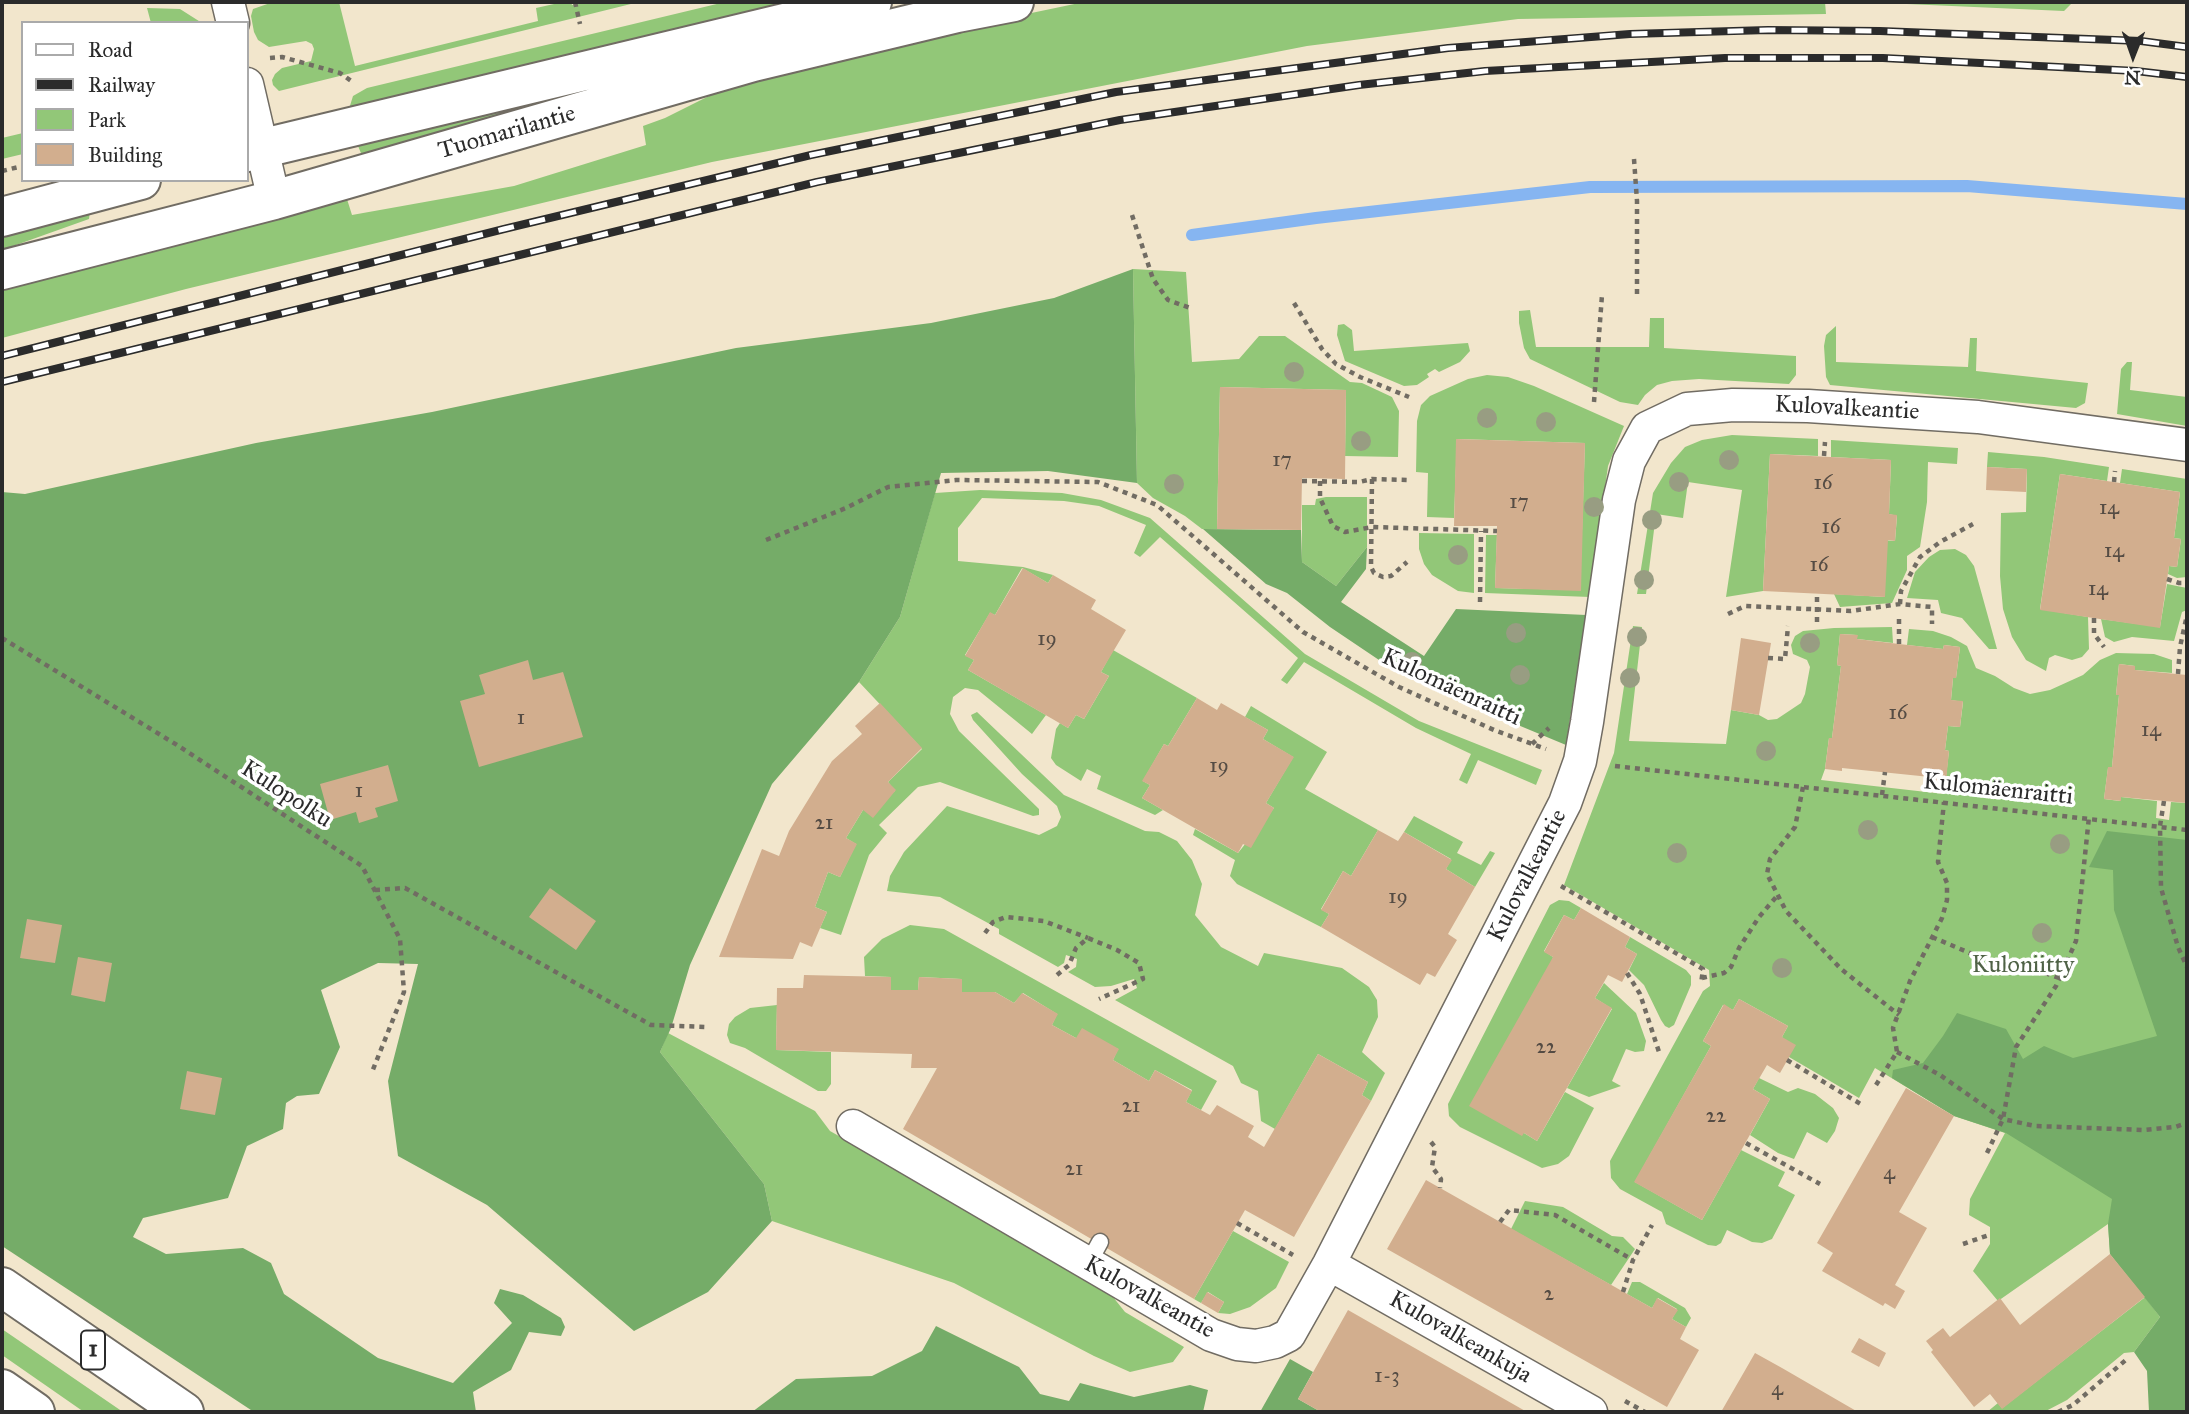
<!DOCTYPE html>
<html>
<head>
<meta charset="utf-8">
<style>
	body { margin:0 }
	#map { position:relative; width:2189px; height:1414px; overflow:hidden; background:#f2e6cc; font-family:"IM FELL Great Primer",serif }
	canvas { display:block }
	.frame { position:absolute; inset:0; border:4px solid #2b2b2b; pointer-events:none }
	.legend { position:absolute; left:21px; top:21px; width:228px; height:161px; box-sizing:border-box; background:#fff; border:2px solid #aaa; margin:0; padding:9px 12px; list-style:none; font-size:21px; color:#2b2b2b }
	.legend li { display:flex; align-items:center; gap:14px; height:35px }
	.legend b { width:35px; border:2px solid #aaa }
	.north { position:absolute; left:2098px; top:21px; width:70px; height:70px; -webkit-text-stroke:5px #fff; paint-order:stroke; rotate:181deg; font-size:19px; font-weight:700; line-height:28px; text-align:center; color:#2b2b2b }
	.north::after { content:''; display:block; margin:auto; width:24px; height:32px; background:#2b2b2b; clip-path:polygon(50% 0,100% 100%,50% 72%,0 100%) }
</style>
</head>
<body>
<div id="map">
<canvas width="2189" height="1414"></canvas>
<div class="frame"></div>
<ul class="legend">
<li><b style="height:9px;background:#fff"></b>Road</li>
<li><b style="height:9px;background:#2b2b2b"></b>Railway</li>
<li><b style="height:19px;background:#92c778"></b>Park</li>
<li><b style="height:19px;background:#d2ae8e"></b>Building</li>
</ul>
<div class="north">N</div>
</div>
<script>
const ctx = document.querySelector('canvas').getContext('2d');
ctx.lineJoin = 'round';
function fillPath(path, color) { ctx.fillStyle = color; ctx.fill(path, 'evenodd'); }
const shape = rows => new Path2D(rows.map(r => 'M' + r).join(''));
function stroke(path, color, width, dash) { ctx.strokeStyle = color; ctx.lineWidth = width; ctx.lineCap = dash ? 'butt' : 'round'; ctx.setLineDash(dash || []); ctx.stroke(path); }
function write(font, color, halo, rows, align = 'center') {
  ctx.font = font + ' "IM FELL Great Primer",serif'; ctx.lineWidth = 7; ctx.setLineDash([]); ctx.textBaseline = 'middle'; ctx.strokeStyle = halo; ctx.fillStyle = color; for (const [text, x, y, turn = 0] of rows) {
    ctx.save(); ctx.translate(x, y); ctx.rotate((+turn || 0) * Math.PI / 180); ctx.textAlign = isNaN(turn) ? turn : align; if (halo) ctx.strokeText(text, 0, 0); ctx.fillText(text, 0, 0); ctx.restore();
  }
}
fillPath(shape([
	[273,2,339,2,355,66,538,21,536,8,563,2,571,2,572,5,584,2,639,2,279,91,273,85,272,80,275,74,282,68,311,61,314,49,312,44,306,41,269,47,258,40,254,32,251,16,253,9],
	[725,2,850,2,349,109,353,96,367,88],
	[1084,2,1825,2,1826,14,1518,19,1307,46,712,162,186,289,2,338,2,284,346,196,352,215,514,186,646,145,643,126,665,118,731,85,883,44],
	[1862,2,2085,2,2071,4,2064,11],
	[147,8,180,9,202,23,151,23],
	[507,108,512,112,363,158,358,146],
	[23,133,23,154,2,159,2,138],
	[90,211,89,219,2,250,2,230],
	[1133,269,1186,272,1192,362,1239,359,1259,336,1285,336,1350,382,1362,383,1392,397,1399,411,1398,457,1345,456,1346,390,1220,387,1217,529,1202,529,1185,516,1153,498,1137,483],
	[1530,310,1536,347,1649,347,1650,318,1664,318,1664,348,1796,356,1796,375,1789,384,1699,379,1672,381,1657,385,1645,395,1638,405,1620,402,1530,359,1524,348,1519,323,1519,311],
	[1344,324,1352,330,1354,351,1468,343,1470,351,1460,362,1439,372,1435,369,1427,374,1429,377,1417,385,1404,386,1345,361,1337,335,1338,325],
	[1836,326,1836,362,1968,367,1970,338,1977,338,1976,371,2088,383,2085,403,2076,408,1830,385,1826,377,1824,346,1826,335],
	[2127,362,2132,362,2130,390,2187,397,2187,426,2117,414,2121,369],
	[1487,375,1508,377,1534,386,1624,426,1608,466,1590,597,1485,593,1486,535,1497,535,1495,588,1580,590,1585,443,1457,439,1454,518,1427,517,1428,473,1416,472,1417,421,1421,405,1430,396,1468,379],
	[1732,435,1818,439,1818,456,1770,454,1763,591,1726,597,1742,490,1688,482,1683,518,1656,514,1646,594,1637,594,1653,493,1671,463,1685,447,1702,440],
	[1831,440,1958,448,1957,464,1928,462,1927,502,1920,547,1907,556,1907,570,1892,603,1840,607,1834,594,1885,597,1882,540,1895,541,1897,516,1889,514,1891,460,1831,457],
	[1988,452,2044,457,2109,467,2107,481,2060,474,2040,609,2088,617,2089,649,2082,657,2072,660,2055,655,2049,658,2046,671,2026,660,2012,637,2003,609,2000,576,2001,513,2026,512,2027,469,1987,467],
	[2122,469,2187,479,2187,577,2177,578,2168,574,2169,566,2177,567,2181,539,2174,538,2180,492,2120,483],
	[980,490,1062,493,1101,500,1150,518,1305,654,1419,721,1542,770,1536,785,1478,760,1467,784,1459,780,1471,754,1416,728,1304,662,1287,684,1281,680,1298,658,1160,537,1140,557,1134,553,1146,525,1099,506,1064,501,982,498,958,528,958,561,1023,567,1053,575,1048,583,1022,568,995,615,990,613,965,655,974,660,968,670,1046,715,1032,734,978,690,965,688,953,697,950,714,959,731,1039,809,1039,815,1033,816,940,782,918,787,879,825,887,833,869,855,841,935,820,928,827,912,815,907,828,872,840,877,856,844,846,838,863,810,895,791,888,782,922,749,859,682,900,617,935,493],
	[1326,497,1367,497,1367,547,1336,586,1302,562,1302,505,1315,505,1316,499],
	[1419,533,1474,534,1474,593,1458,591,1432,575,1424,564,1419,549],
	[1955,549,1966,555,1974,566,1997,649,1989,649,1962,618,1941,613,1938,600,1907,598,1915,572,1929,557,1940,550],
	[2167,584,2187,588,2187,610,2182,612,2174,641,2132,637,2114,642,2105,637,2101,619,2160,627],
	[1633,626,1642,627,1629,741,1726,744,1731,710,1759,715,1768,720,1777,719,1801,703,1805,694,1810,667,1807,660,1793,654,1791,645,1795,636,1803,631,1834,628,1892,627,1893,643,1857,639,1857,635,1840,634,1837,665,1841,666,1832,738,1829,738,1825,769,1821,780,1944,794,1949,751,1945,750,1948,726,1960,727,1963,702,1951,700,1953,678,1956,678,1960,647,1944,645,1943,649,1907,645,1909,629,1933,631,1951,637,1967,646,1976,668,1995,676,2014,688,2030,694,2050,690,2083,675,2100,660,2116,653,2154,654,2172,660,2172,673,2135,670,2135,666,2119,664,2116,695,2119,695,2112,767,2108,768,2104,799,2120,801,2121,797,2157,801,2156,818,2169,820,2171,802,2187,803,2187,1284,2145,1297,2160,1317,2134,1352,2124,1353,2067,1400,2044,1412,1987,1412,1998,1403,2002,1408,2144,1298,2110,1254,2108,1224,1998,1301,1973,1271,1990,1244,1990,1227,1969,1215,1970,1199,2005,1133,1954,1116,1875,1068,1859,1098,1789,1057,1782,1037,1788,1026,1739,999,1733,1010,1723,1005,1703,1041,1711,1046,1635,1182,1702,1220,1741,1150,1785,1172,1778,1186,1795,1195,1772,1239,1762,1243,1752,1242,1727,1230,1721,1243,1716,1246,1708,1245,1666,1224,1662,1212,1620,1189,1611,1178,1610,1161,1703,991,1710,986,1709,970,1564,885,1614,753],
	[1113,650,1197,698,1168,746,1164,744,1143,781,1150,785,1142,798,1163,810,1155,815,1097,789,1101,776,1087,769,1081,781,1056,765,1051,758,1056,729,1060,723,1068,728,1076,715,1084,719,1109,676,1101,672],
	[1251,706,1327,752,1305,789,1378,830,1351,876,1343,871,1321,909,1329,914,1321,927,1237,884,1230,876,1235,860,1193,835,1195,829,1238,853,1274,808,1266,803,1293,757,1263,739,1268,730,1245,717],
	[977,712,1064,795,1145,831,1159,832,1177,841,1192,860,1202,884,1195,915,1221,947,1258,966,1264,953,1342,968,1369,987,1377,1000,1378,1017,1362,1052,1385,1073,1371,1101,1362,1095,1368,1082,1318,1054,1275,1129,1261,1121,1258,1091,1241,1083,1233,1066,1115,1000,1137,988,1134,979,1111,986,1095,987,1068,972,1076,967,1077,959,1066,955,1064,963,1058,967,999,934,999,929,940,897,887,891,890,876,904,852,947,806,1039,835,1057,826,1061,817,1057,806,1022,774,973,720,971,715],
	[1414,816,1463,842,1457,853,1481,865,1490,851,1495,853,1475,887,1446,869,1451,859,1404,832],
	[1559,900,1569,901,1581,908,1574,920,1564,915,1544,951,1553,957,1524,1133,1537,1141,1565,1092,1594,1108,1569,1156,1558,1164,1542,1168,1460,1127,1449,1116,1448,1104,1550,905],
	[910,925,944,929,1217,1081,1201,1110,1186,1102,1192,1090,1155,1070,1149,1081,1113,1060,1118,1049,1076,1038,1052,1025,1057,1014,1023,993,1014,1003,995,992,962,992,961,979,919,977,918,990,891,990,891,977,865,976,864,957,882,939],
	[1630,937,1686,970,1691,976,1691,985,1674,1025,1669,1028,1665,1026,1661,1020,1644,985,1629,970,1637,954,1625,947],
	[1604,983,1636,1013,1646,1041,1644,1051,1635,1052,1626,1049,1612,1081,1621,1086,1589,1097,1567,1088,1612,1009,1595,998],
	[777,1005,776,1050,831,1052,831,1084,826,1091,818,1091,745,1048,730,1043,727,1035,729,1024,735,1017,750,1008],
	[668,1033,815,1111,830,1131,1105,1287,1125,1312,1184,1347,1173,1362,1130,1372,1094,1356,954,1283,772,1221,764,1184,660,1052],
	[1759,1078,1788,1092,1798,1088,1815,1094,1833,1108,1839,1118,1835,1131,1827,1143,1807,1132,1794,1159,1778,1153,1750,1135,1770,1099,1753,1089],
	[1525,1201,1563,1207,1612,1236,1623,1237,1635,1249,1611,1285,1511,1229],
	[1233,1231,1289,1262,1276,1288,1250,1307,1230,1314,1218,1313,1224,1302,1208,1292,1201,1303,1194,1299],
	[1632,1282,1640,1282,1685,1308,1691,1318,1686,1327,1672,1319,1677,1309,1658,1298,1652,1308,1627,1294],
	[2,1329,123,1412,84,1412,2,1355]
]), '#92c778');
fillPath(shape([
	[1133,269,1137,483,1048,471,941,473,900,617,859,682,772,784,690,965,671,1028,660,1052,764,1184,772,1221,708,1292,634,1331,487,1205,398,1156,388,1081,418,964,378,963,321,990,340,1047,319,1094,297,1096,286,1103,283,1129,247,1146,228,1198,143,1218,133,1237,166,1254,243,1248,271,1263,284,1294,378,1358,453,1383,512,1323,494,1303,500,1289,523,1295,561,1318,565,1327,561,1336,529,1332,511,1370,473,1392,476,1412,254,1412,2,1246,2,492,25,494,256,443,432,412,736,348,931,323,1054,298],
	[1203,529,1301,530,1302,562,1336,586,1367,547,1366,569,1341,602,1424,656,1456,609,1586,615,1566,745,1441,693,1382,662,1330,627,1287,593,1266,584],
	[2107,831,2187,840,2187,1412,2149,1412,2147,1371,2134,1352,2160,1317,2110,1254,2108,1224,2112,1199,2006,1133,1954,1116,1892,1078,1893,1070,1923,1063,1943,1036,1957,1013,2006,1029,2023,1059,2044,1046,2073,1058,2157,1036,2114,910,2113,870,2089,867],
	[936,1326,1019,1367,1040,1394,1069,1401,1080,1383,1134,1397,1190,1385,1208,1390,1203,1412,752,1412,796,1379,872,1376,922,1351],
	[1290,1359,1313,1372,1298,1399,1321,1412,1260,1412]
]), '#75ac68');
stroke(shape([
	[1192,235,1316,218,1590,187,1967,186,2187,204]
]), '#86b5f1', 12);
fillPath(shape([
	[1220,387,1346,390,1345,479,1302,478,1301,530,1217,529],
	[1456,439,1585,443,1581,591,1495,588,1497,526,1454,526],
	[1770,454,1891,460,1889,514,1897,515,1895,541,1888,540,1885,597,1763,591],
	[1987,467,2027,469,2026,492,1986,490],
	[2060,474,2180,492,2174,538,2181,539,2177,567,2169,566,2160,628,2040,610],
	[1023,568,1048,583,1053,575,1096,600,1091,609,1126,630,1101,672,1109,676,1084,719,1076,715,1068,728,968,670,974,660,965,656,990,612,995,615],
	[1840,634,1858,635,1857,639,1899,644,1943,649,1944,645,1960,647,1956,678,1953,678,1951,700,1963,701,1960,727,1948,726,1945,750,1949,751,1946,782,1929,780,1930,777,1842,768,1842,771,1825,769,1829,738,1832,738,1841,666,1837,665],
	[1741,638,1771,643,1759,715,1731,710],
	[528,660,533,680,563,672,583,737,479,767,460,701,485,694,479,675],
	[2119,664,2135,666,2135,670,2187,675,2187,803,2121,797,2121,801,2104,799,2108,767,2112,767,2119,695,2116,695],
	[1197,698,1217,710,1221,703,1268,730,1263,739,1294,757,1266,803,1274,808,1251,848,1243,844,1238,853,1142,798,1150,785,1142,781,1164,744,1168,746],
	[880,703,922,748,888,782,896,790,873,818,863,810,846,838,857,844,840,877,828,872,815,907,827,912,812,947,800,942,793,959,719,957,762,849,779,856,789,831,832,761,862,734,855,726],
	[388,765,398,801,375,808,378,817,359,823,356,812,330,820,320,784],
	[1378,830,1398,841,1404,832,1452,860,1446,869,1475,887,1448,934,1457,940,1435,977,1427,973,1420,985,1321,927,1329,914,1321,910,1343,871,1351,876],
	[550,888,596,921,576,950,529,917],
	[1581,908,1630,937,1625,947,1637,954,1622,982,1608,975,1595,998,1612,1008,1537,1141,1524,1133,1522,1136,1469,1106,1553,957,1544,952,1564,915,1574,920],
	[27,919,62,925,55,963,20,958],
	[78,957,112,963,105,1002,71,995],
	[804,975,891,977,891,990,918,990,919,977,962,979,962,992,995,992,1014,1003,1022,993,1058,1014,1052,1025,1076,1038,1082,1028,1119,1049,1113,1060,1149,1081,1155,1070,1192,1091,1186,1102,1210,1115,1217,1105,1254,1126,1248,1137,1264,1147,1318,1054,1368,1082,1362,1095,1371,1101,1294,1237,1245,1210,1194,1299,903,1129,937,1068,911,1068,912,1054,776,1050,777,988,803,988],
	[1739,999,1788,1026,1782,1037,1796,1045,1780,1073,1767,1065,1753,1089,1770,1099,1702,1220,1634,1182,1711,1046,1703,1041,1724,1004,1733,1010],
	[187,1071,222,1078,215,1115,180,1109],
	[1906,1088,1954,1116,1899,1212,1927,1228,1895,1285,1905,1291,1895,1309,1885,1303,1883,1306,1822,1271,1833,1253,1817,1243],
	[1426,1180,1652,1308,1657,1298,1678,1310,1672,1319,1686,1327,1680,1339,1699,1350,1667,1407,1387,1249],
	[2110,1254,2145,1297,2002,1409,1990,1394,1974,1407,1931,1352,1933,1350,1926,1341,1943,1328,1950,1337,2000,1298,2020,1325],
	[1207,1292,1224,1302,1218,1313,1201,1303],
	[1348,1310,1527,1412,1321,1412,1298,1399],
	[1859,1338,1886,1353,1879,1367,1851,1352],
	[1755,1353,1782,1368,1858,1412,1721,1412]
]), '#d2ae8e');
const service = shape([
	[1088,1264,1100,1242]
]);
const minor = shape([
	[228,2,233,23],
	[247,84,274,200],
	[853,1126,1211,1335,1237,1344,1256,1346,1275,1342,1289,1335,1329,1264,1565,803,1580,761,1587,722,1619,500,1629,461,1647,428,1687,409,1733,405,1808,406,1978,417,2187,445],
	[1329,1264,1591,1412]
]);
const secondary = shape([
	[247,152,872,2],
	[2,217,141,180],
	[2,270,274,200,753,62,957,13,1014,2]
]);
const motorway = shape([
	[2,1287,184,1412],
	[2,1389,35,1412]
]);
stroke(service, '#716c63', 19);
stroke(minor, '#716c63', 35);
stroke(secondary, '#716c63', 42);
stroke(motorway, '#716c63', 42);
stroke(shape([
	[575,2,580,24],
	[270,58,282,57,340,73,354,83],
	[1634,159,1637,201,1637,297],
	[2,171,23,166],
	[1132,215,1153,279,1168,300,1193,309],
	[1294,303,1322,349,1336,364,1360,377,1409,397],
	[1594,402,1602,295],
	[1824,456,1825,442],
	[1372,479,1371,567,1374,573,1383,577,1391,576,1407,562],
	[1302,481,1359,482,1372,479,1407,480],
	[1320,481,1320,498,1333,526,1345,532,1372,527,1497,531],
	[2114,482,2115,471],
	[766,540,846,508,888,487,956,480,1098,482,1157,505,1303,632,1399,687,1494,730,1546,749],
	[2167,579,2179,583,2187,583],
	[1480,602,1481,531],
	[1900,604,1901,591,1920,557,1940,542,1973,524],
	[1728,614,1745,606,1851,611,1900,604,1932,607,1932,624],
	[2094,618,2094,634,2104,647],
	[1817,622,1817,593],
	[2,638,177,745,362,866,400,939,404,992,372,1072],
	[1899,644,1899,619],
	[1768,658,1785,659,1788,626],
	[2178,674,2180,647,2187,615],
	[1532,744,1549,728],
	[1615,766,2187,830],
	[1803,787,1795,827,1770,859,1767,874,1786,911,1841,969,1899,1015],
	[1882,795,1885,772],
	[2164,801,2160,826,2161,888,2178,947,2187,967],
	[1561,886,1703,969,1701,984],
	[375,890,405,888,651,1025,707,1027],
	[985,933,993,922,1006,917,1044,921,1088,938],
	[1932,937,1991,962,2014,962,2059,978],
	[1627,973,1640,994,1659,1052],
	[1057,975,1069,965,1076,948,1088,938,1117,950,1139,963,1143,979,1099,999],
	[1702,978,1724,973,1731,967,1739,948,1759,917,1777,896],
	[1897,1052,1940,1075,2003,1119,2035,1126,2144,1130,2175,1127,2187,1123],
	[1787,1060,1864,1106],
	[1876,1085,1897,1052,1893,1028,1910,981,1942,918,1947,900,1947,883,1938,862,1944,802],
	[1431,1142,1435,1147,1432,1167,1441,1179,1440,1188],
	[1746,1143,1820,1184],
	[1987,1153,2003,1119,2016,1047,2056,986,2076,941,2089,817],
	[1500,1222,1509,1210,1555,1215,1633,1260],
	[1237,1223,1293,1255],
	[1963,1244,1989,1235],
	[1623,1292,1633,1260,1652,1225],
	[1625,1401,1645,1412],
	[2058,1412,2073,1405,2127,1359]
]), '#716c63', 4.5, [5, 5]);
stroke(service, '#fff', 16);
stroke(minor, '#fff', 32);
stroke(secondary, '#fff', 38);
stroke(motorway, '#fff', 38);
const rail = shape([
	[2,356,504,229,811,155,1116,92,1448,48,1630,34,1768,30,1880,31,2141,41,2187,47],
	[2,382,817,182,1120,120,1359,85,1485,71,1725,58,1883,58,2136,71,2187,77]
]);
stroke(rail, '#2b2b2b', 8);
stroke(rail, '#fff', 5, [16]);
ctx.fillStyle = '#989d82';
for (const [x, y] of [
	[1294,372],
	[1487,418],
	[1546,422],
	[1361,441],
	[1729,460],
	[1679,482],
	[1174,484],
	[1594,507],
	[1652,520],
	[1458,555],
	[1644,580],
	[1516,633],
	[1637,637],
	[1810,643],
	[1412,662],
	[1520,675],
	[1630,678],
	[1766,751],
	[1868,830],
	[2060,844],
	[1677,853],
	[2042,933],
	[1782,968]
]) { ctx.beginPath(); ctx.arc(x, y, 10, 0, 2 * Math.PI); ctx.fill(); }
write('21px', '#554c44', null, [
	["17",1282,461],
	["16",1823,484],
	["17",1519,503],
	["14",2109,509],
	["16",1831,528],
	["14",2114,552],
	["16",1819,566],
	["14",2098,590],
	["19",1047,640],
	["16",1898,714],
	["1",521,719],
	["14",2151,731],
	["19",1219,767],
	["1",359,792],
	["21",824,824],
	["19",1398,898],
	["22",1546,1048],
	["21",1131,1107],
	["22",1716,1117],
	["21",1074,1170],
	["4",1889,1174],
	["2",1549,1295],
	["1-3",1387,1377],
	["4",1777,1390]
]);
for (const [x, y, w] of [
	[93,1350,24]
]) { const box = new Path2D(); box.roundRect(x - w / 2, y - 19.5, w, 39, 5); ctx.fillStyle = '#fff'; ctx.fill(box); stroke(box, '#2b2b2b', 2); }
write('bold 23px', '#2b2b2b', null, [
	["1",93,1350]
]);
write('24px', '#2b2b2b', '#fff', [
	["Tuomarilantie",507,133,-16],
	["Kulovalkeantie",1847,409,3],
	["Kulomäenraitti",1451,688,25],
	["Kulomäenraitti",1998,790,6],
	["Kulopolku",286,795,33],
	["Kulovalkeantie",1528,876,-63],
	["Kulovalkeantie",1149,1298,29],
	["Kulovalkeankuja",1460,1338,30]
]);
write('24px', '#4f6246', '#fff', [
	["Kuloniitty",2023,966]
]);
</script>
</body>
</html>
